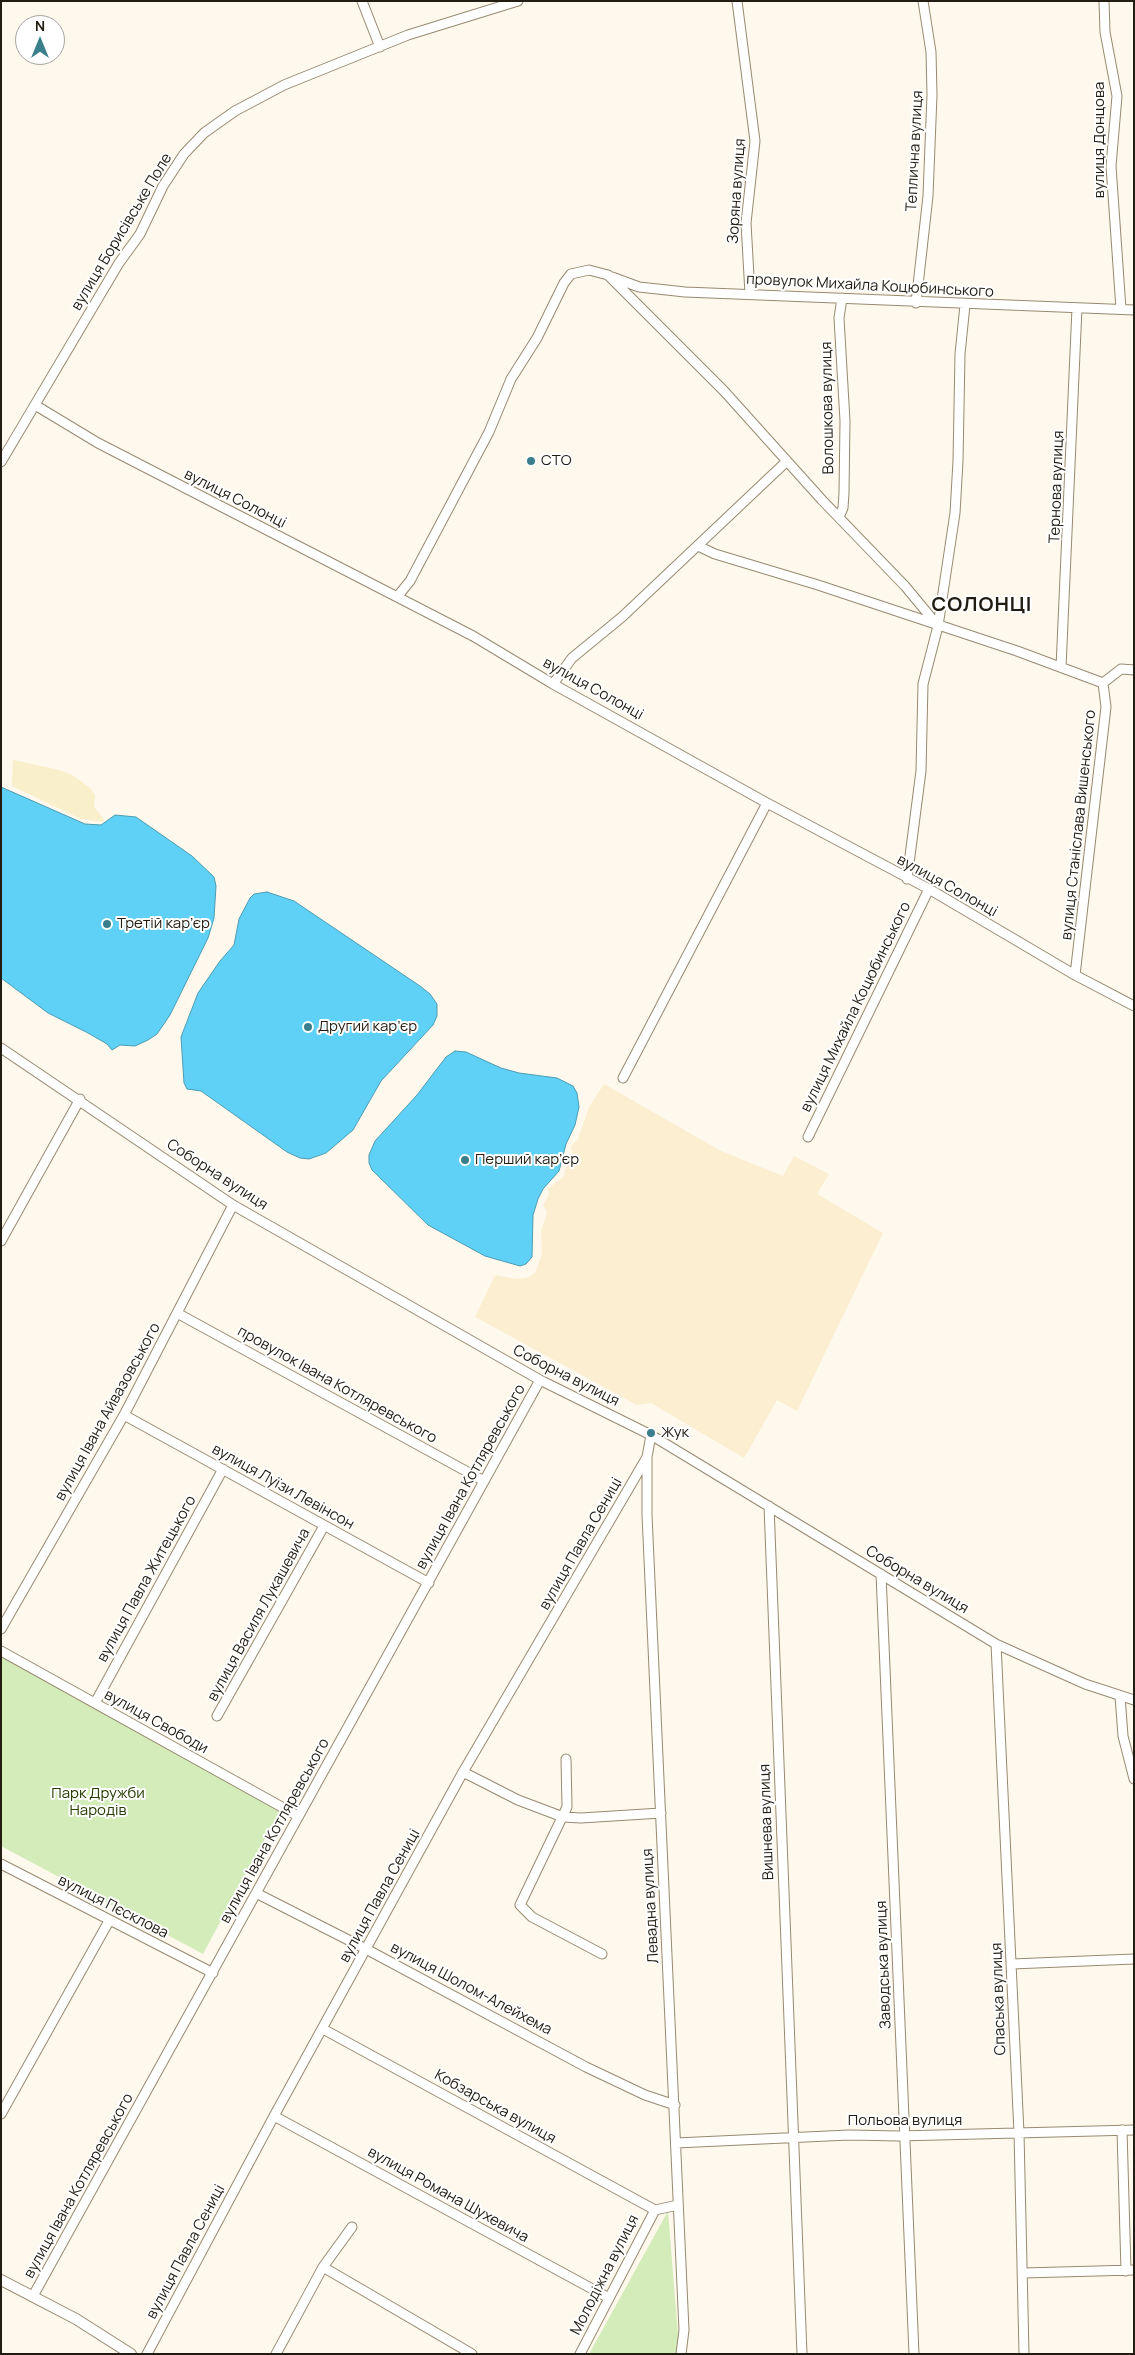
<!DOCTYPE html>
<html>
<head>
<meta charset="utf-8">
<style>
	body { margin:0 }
	#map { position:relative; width:1135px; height:2355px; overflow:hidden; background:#fef8ed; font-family:Manrope,sans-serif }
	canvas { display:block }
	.frame { position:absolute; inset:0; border:2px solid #221c12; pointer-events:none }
	.north { position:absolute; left:15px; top:15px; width:50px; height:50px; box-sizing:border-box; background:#fff; border:1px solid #a7a4a0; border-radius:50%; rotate:0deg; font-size:14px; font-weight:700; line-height:20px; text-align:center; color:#221c12 }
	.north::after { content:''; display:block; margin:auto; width:18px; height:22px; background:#3a808c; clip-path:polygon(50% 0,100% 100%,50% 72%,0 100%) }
</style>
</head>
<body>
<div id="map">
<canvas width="1135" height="2355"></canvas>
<div class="frame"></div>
<div class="north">N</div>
</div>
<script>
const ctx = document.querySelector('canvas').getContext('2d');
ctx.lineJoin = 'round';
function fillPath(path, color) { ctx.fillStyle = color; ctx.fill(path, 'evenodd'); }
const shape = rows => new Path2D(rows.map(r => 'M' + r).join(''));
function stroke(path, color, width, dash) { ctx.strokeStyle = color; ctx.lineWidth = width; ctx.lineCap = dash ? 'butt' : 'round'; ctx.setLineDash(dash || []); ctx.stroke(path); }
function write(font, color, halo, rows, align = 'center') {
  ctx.font = font + ' Manrope,sans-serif'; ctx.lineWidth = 4; ctx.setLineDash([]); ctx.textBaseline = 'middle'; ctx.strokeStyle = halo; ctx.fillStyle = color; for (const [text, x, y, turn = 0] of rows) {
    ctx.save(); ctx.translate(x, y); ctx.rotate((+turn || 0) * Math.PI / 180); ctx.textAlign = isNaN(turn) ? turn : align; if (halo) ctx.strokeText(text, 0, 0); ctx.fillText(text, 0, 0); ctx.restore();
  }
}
fillPath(shape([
	[604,1084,721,1151,783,1176,794,1156,829,1174,817,1194,883,1233,797,1411,777,1400,744,1458,651,1403,637,1405,475,1317,495,1275,516,1279,527,1278,535,1273,542,1254,541,1232,547,1212,543,1205,549,1195,548,1189,564,1176,567,1161,572,1153,571,1146,578,1139,589,1107]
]), '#fceed1');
fillPath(shape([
	[1,1654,282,1807,203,1954,1,1846],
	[668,2211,679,2347,677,2354,589,2354]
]), '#d3ecba');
fillPath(shape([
	[13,760,59,770,72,775,90,788,95,795,94,807,104,819,103,822,81,819,12,786]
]), '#f9efca');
const water = shape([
	[1,787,85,824,101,825,115,815,136,817,192,856,214,877,216,886,214,918,208,938,170,1015,157,1034,148,1040,135,1046,120,1045,112,1050,107,1044,88,1033,48,1013,1,978,1,787],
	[267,892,294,901,420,986,430,994,437,1004,437,1016,433,1025,381,1081,353,1130,326,1153,309,1159,300,1158,287,1152,201,1091,187,1089,184,1083,181,1037,198,993,220,961,234,945,239,919,250,898,254,894,267,892],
	[455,1051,466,1052,501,1068,519,1073,557,1078,573,1086,577,1093,579,1107,575,1125,566,1144,559,1171,543,1189,538,1199,533,1215,532,1257,526,1264,520,1266,485,1256,428,1225,372,1170,369,1163,369,1155,375,1141,417,1095,446,1057,455,1051]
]);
fillPath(water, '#5fd1f6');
stroke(water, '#4d9bb2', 1);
const minor = shape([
	[362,1,380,47],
	[737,1,755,141,746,223,750,294],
	[1104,1,1105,32,1117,96,1111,166,1121,309],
	[612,277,639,287,685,292,1134,310],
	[916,303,928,196,932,95,931,52,923,1],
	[35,405,98,443,473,636,553,684,767,803,929,889,1075,975,1134,1006],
	[1,462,119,263,140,234,163,186,184,154,204,133,235,111,284,85,408,35,518,1],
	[839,517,843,508,844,493,845,421,839,318,842,298],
	[698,546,715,554,818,585,1017,651,1103,683],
	[397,597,410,581,489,432,511,379,537,338,564,283,571,274,589,270,608,275,724,391,822,500,905,586,938,626],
	[1061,667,1077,308],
	[553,684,572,658,622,617,787,461],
	[907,879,921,771,923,684,938,626,955,513,958,461,960,354,965,305],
	[1075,975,1106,707,1103,683,1121,669,1134,670],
	[1,1048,233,1205,540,1380,651,1435,996,1644,1085,1684,1134,1700],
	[623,1078,767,803],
	[808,1137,929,889],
	[1,1241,80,1099],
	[177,1313,484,1481],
	[124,1415,429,1583],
	[651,1435,647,1457,647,1515,684,2330,681,2354],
	[769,1506,802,2354],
	[881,1574,914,2354],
	[1,1629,124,1415,233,1205],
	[996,1644,1019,2133,1024,2354],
	[1,1651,298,1816],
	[1120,1696,1123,1736,1134,1779],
	[95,1703,223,1469],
	[217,1716,324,1526],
	[566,1759,567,1807,520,1905,532,1917,602,1954],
	[463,1772,518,1800,563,1817,581,1818,661,1813],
	[1,1864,213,1973],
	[256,1893,366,1949,586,2067,645,2095,675,2105],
	[1012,1964,1134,1959],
	[323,2029,655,2210],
	[1,2114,109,1921],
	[274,2116,609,2298],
	[1122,2130,1126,2271],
	[676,2143,849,2135,899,2136,1134,2130],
	[655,2210,678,2205],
	[323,2267,472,2354],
	[1023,2273,1134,2270],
	[33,2296,540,1380],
	[147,2354,274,2116,463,1772,647,1457],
	[276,2354,323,2267,352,2227],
	[580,2354,655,2210]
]);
const tertiary = shape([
	[1,2280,76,2319,131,2354]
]);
stroke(minor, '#988a70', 11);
stroke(tertiary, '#988a70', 12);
stroke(minor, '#fff', 9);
stroke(tertiary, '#fff', 10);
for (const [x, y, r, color] of [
	[531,461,5,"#3a808c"],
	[107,924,5,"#3a808c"],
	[308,1027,5,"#3a808c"],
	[465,1160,5,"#3a808c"],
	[651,1433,5,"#3a808c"]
]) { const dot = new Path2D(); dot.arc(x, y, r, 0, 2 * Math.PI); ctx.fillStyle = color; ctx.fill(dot); stroke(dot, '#fff', 2); }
write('15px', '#221c12', '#fff', [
	["вулиця Донцова",1100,140,-90],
	["Теплична вулиця",915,151,-87],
	["Зоряна вулиця",737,191,-86],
	["вулиця Борисівське Поле",122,232,-59],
	["провулок Михайла Коцюбинського",870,286,3],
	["Волошкова вулиця",828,408,-91],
	["Тернова вулиця",1057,487,-88],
	["вулиця Солонці",235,499,27],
	["вулиця Солонці",593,689,29],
	["вулиця Станіслава Вишенського",1079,825,-84],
	["вулиця Солонці",947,886,29],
	["вулиця Михайла Коцюбинського",856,1007,-64],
	["Соборна вулиця",217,1175,33],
	["Соборна вулиця",566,1376,27],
	["провулок Івана Котляревського",337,1385,29],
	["вулиця Івана Айвазовського",108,1412,-61],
	["вулиця Івана Котляревського",471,1477,-61],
	["вулиця Луїзи Левінсон",283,1487,29],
	["вулиця Павла Сениці",581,1544,-60],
	["вулиця Павла Житецького",147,1579,-61],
	["Соборна вулиця",917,1580,31],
	["вулиця Василя Лукашевича",259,1615,-61],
	["вулиця Свободи",156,1722,29],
	["Вишнева вулиця",767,1822,-92],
	["вулиця Івана Котляревського",275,1831,-61],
	["вулиця Павла Сениці",380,1896,-61],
	["Левадна вулиця",651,1906,-93],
	["вулиця Пєсклова",113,1907,27],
	["Заводська вулиця",884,1965,-92],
	["вулиця Шолом-Алейхема",471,1989,28],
	["Спаська вулиця",999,1999,-92],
	["Кобзарська вулиця",495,2107,29],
	["Польова вулиця",905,2121],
	["вулиця Івана Котляревського",79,2186,-61],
	["вулиця Романа Шухевича",448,2195,29],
	["вулиця Павла Сениці",186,2252,-62],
	["Молодіжна вулиця",605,2275,-63]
]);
write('15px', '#221c12', '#fff', [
	["СТО",541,461],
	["Третій кар’єр",117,924],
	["Другий кар’єр",318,1027],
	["Перший кар’єр",475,1160],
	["Жук",661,1433]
], 'left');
write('15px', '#243b00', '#fff', [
	["Парк Дружби",98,1794],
	["Народів",98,1811]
]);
ctx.letterSpacing = '1px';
write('bold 20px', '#221c12', '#fff', [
	["СОЛОНЦІ",982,605]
]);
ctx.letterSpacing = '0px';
</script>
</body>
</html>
